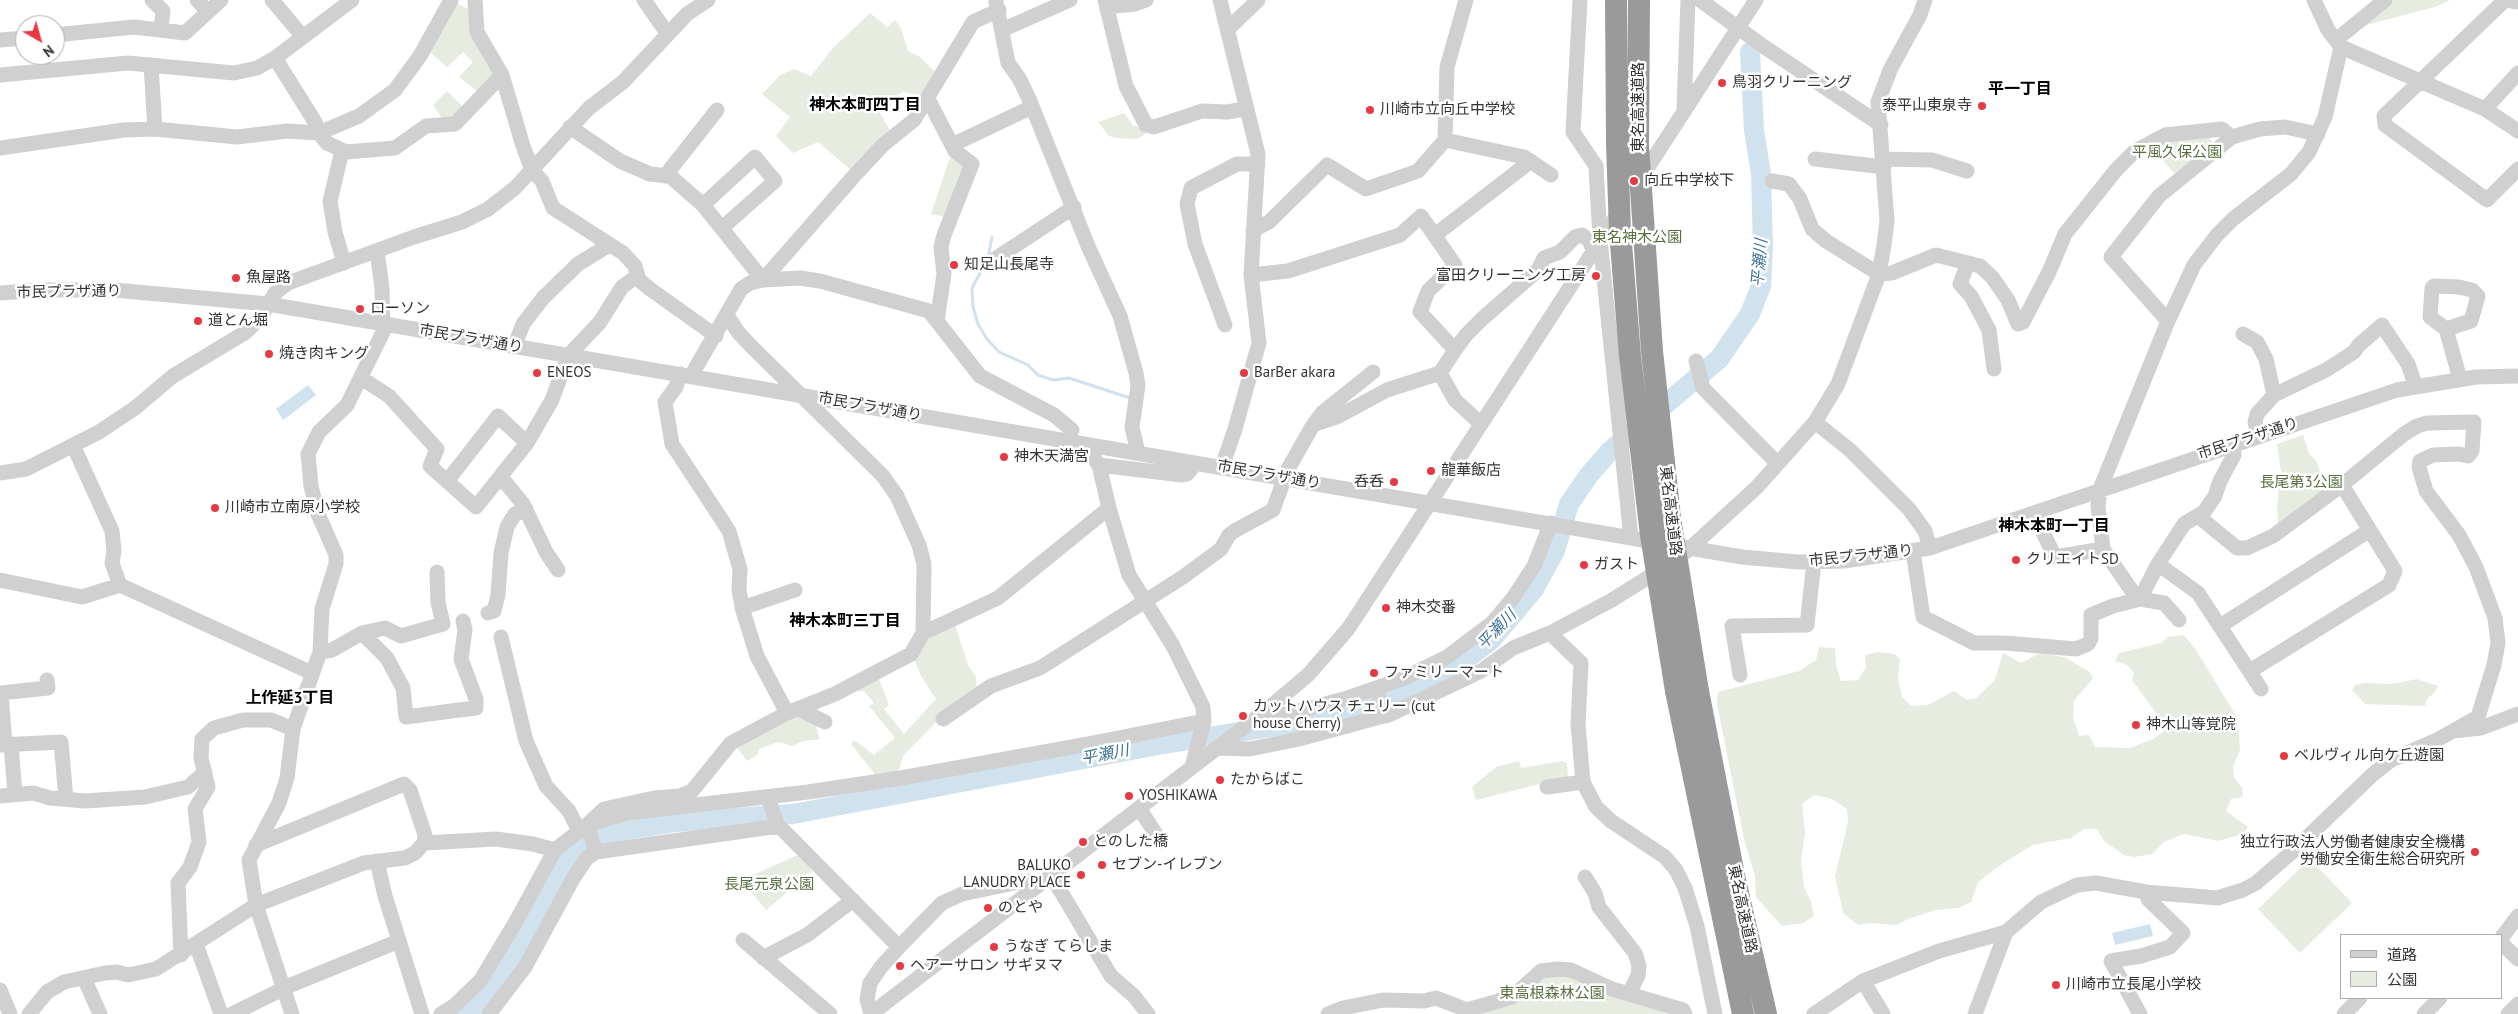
<!DOCTYPE html>
<html>
<head>
<meta charset="utf-8">
<style>
	body { margin:0 }
	#map { position:relative; width:2518px; height:1014px; overflow:hidden; background:#fff; font-family:"PT Sans","Noto Sans JP",sans-serif }
	canvas { display:block }
	.legend { position:absolute; left:2340px; top:934px; width:162px; height:65px; box-sizing:border-box; background:#fff; border:1px solid #adadad; margin:0; padding:6px 9px; list-style:none; font-size:15px; color:#333 }
	.legend li { display:flex; align-items:center; gap:10px; height:25px }
	.legend b { width:25px; border:1px solid #adadad }
	.north { position:absolute; left:15px; top:15px; width:50px; height:50px; box-sizing:border-box; background:#fff; border:1px solid #adadad; border-radius:50%; rotate:142deg; font-size:14px; font-weight:700; line-height:20px; text-align:center; color:#333 }
	.north::after { content:''; display:block; margin:auto; width:18px; height:22px; background:#e63946; clip-path:polygon(50% 0,100% 100%,50% 72%,0 100%) }
</style>
</head>
<body>
<div id="map">
<canvas width="2518" height="1014"></canvas>
<ul class="legend">
<li><b style="height:6px;background:#d0d0d0"></b>道路</li>
<li><b style="height:14px;background:#e6ecdf"></b>公園</li>
</ul>
<div class="north">N</div>
</div>
<script>
const ctx = document.querySelector('canvas').getContext('2d');
ctx.lineJoin = 'round';
function fillPath(path, color) { ctx.fillStyle = color; ctx.fill(path, 'evenodd'); }
const shape = rows => new Path2D(rows.map(r => 'M' + r).join(''));
function stroke(path, color, width, dash) { ctx.strokeStyle = color; ctx.lineWidth = width; ctx.lineCap = dash ? 'butt' : 'round'; ctx.setLineDash(dash || []); ctx.stroke(path); }
function write(font, color, halo, rows, align = 'center') {
  ctx.font = font + ' "PT Sans","Noto Sans JP",sans-serif'; ctx.lineWidth = 5; ctx.setLineDash([]); ctx.textBaseline = 'middle'; ctx.strokeStyle = halo; ctx.fillStyle = color; for (const [text, x, y, turn = 0] of rows) {
    ctx.save(); ctx.translate(x, y); ctx.rotate((+turn || 0) * Math.PI / 180); ctx.textAlign = isNaN(turn) ? turn : align; if (halo) ctx.strokeText(text, 0, 0); ctx.fillText(text, 0, 0); ctx.restore();
  }
}
fillPath(shape([
	[2389,0,2450,0,2435,7,2351,29],
	[457,3,466,8,471,7,496,72,477,91,459,77,473,62,463,52,447,67,430,52],
	[870,13,887,27,895,20,901,28,908,51,920,57,936,73,923,96,903,92,877,108,891,132,852,171,818,142,793,153,776,136,790,117,762,94,780,75,794,69,811,76,833,48],
	[447,91,463,107,454,116,445,119,441,117,433,105],
	[1124,113,1133,125,1147,131,1144,135,1137,139,1117,138,1109,136,1098,122],
	[2209,137,2213,143,2175,174,2153,149,2169,138],
	[954,156,963,162,965,171,946,217,931,214,949,160],
	[2303,435,2309,454,2316,460,2326,490,2278,525,2277,505,2281,472,2277,444],
	[955,624,968,665,976,677,977,690,947,711,903,756,897,776,878,778,851,744,854,740,857,742,874,755,895,738,869,706,874,703,864,691,859,692,858,688,879,679,889,705,884,709,904,734,936,699,921,676,913,656,923,642],
	[2184,635,2196,650,2238,719,2240,751,2233,766,2234,778,2242,787,2243,797,2231,799,2226,811,2248,827,2243,834,2218,841,2184,834,2164,842,2152,854,2134,857,2124,855,2103,840,2097,829,2084,829,2071,838,2032,845,2002,864,1978,882,1971,902,1959,908,1936,910,1908,919,1897,925,1870,923,1858,925,1843,913,1835,876,1848,822,1847,809,1832,799,1814,795,1802,804,1805,833,1801,861,1804,887,1811,902,1814,916,1803,923,1782,926,1756,897,1755,876,1744,839,1717,704,1718,692,1799,671,1816,660,1819,647,1835,648,1836,665,1841,681,1858,680,1866,667,1865,655,1879,652,1894,654,1900,659,1898,679,1902,697,1911,706,1928,705,1954,691,1967,700,1976,698,1995,680,2003,653,2021,663,2040,653,2064,657,2090,672,2093,678,2074,701,2073,717,2079,736,2089,735,2095,747,2130,748,2153,739,2163,732,2154,710,2132,680,2134,673,2127,665,2115,661,2119,653,2161,643,2168,637],
	[2417,679,2438,686,2435,692,2427,699,2425,706,2365,704,2352,690,2355,685,2365,683,2392,684],
	[795,713,817,722,816,727,820,739,804,741,792,746,778,742,759,749,757,755,747,761,735,745],
	[1519,761,1521,768,1562,761,1567,763,1568,777,1476,800,1472,787,1496,767],
	[795,856,800,856,812,871,766,910,742,880],
	[2310,859,2352,903,2300,953,2258,909],
	[1546,973,1570,974,1611,992,1669,1014,1467,1014]
]), '#e6ecdf');
fillPath(shape([
	[308,385,316,395,283,420,276,409],
	[2150,924,2153,936,2115,945,2112,933]
]), '#cfe2ee');
stroke(shape([
	[992,237,988,258,972,288,973,307,978,324,987,339,999,352,1028,365,1038,375,1053,380,1069,378,1130,398]
]), '#cfe2ee', 3);
stroke(shape([
	[465,1014,486,995,511,962,570,854,585,841,606,833,675,822,793,814,1158,745,1314,720,1386,699,1460,664,1492,639,1534,589,1555,551,1569,504,1589,475,1609,452,1719,359,1750,314,1761,286,1763,247,1761,174,1754,130,1750,52]
]), '#cfe2ee', 20);
stroke(shape([
	[152,0,163,11,161,29],
	[197,0,208,12],
	[272,0,303,37],
	[475,0,477,32,502,75,523,146,532,170,542,181,553,208,623,253,635,266,639,280,650,289,716,336],
	[644,0,667,33],
	[1105,0,1126,86,1146,125,1154,127,1202,111,1227,112,1245,109],
	[1220,0,1258,154,1251,275,1259,343,1235,429,1222,467],
	[1580,0,1573,132,1596,166,1600,240,1631,538],
	[1700,0,1763,46,1881,125],
	[2314,0,2328,30,2341,47,2485,109,2518,131],
	[996,2,1008,63,1019,78,1030,101,1088,246,1120,316,1136,373,1138,386,1132,427,1138,453],
	[2518,2,2505,0,2384,116,2385,125,2487,200,2518,169],
	[1107,7,1135,4,1146,0],
	[1228,29,1258,0],
	[1002,30,1070,0],
	[55,35,134,27,185,33,221,0],
	[0,40,25,38],
	[2336,40,2385,0],
	[275,58,315,122,319,133,327,143,346,152,395,148,426,126,455,124,502,75],
	[151,65,155,129],
	[0,75,128,63,234,73,257,68,275,58,352,0],
	[928,99,955,151,972,164,944,235,941,247,944,274,937,321],
	[2485,109,2518,73],
	[1684,110,1688,0],
	[570,127,620,161,650,174,670,176,703,205,763,280,800,278,820,281,929,311,980,376,1054,415,1072,430],
	[1445,140,1524,157,1551,175],
	[952,145,1032,107],
	[0,148,124,130,155,129,237,137,287,131,319,133,359,116,395,90,420,56,451,0],
	[342,151,330,201,335,232,344,263],
	[1815,159,1884,167],
	[1883,159,1932,160,1967,171],
	[665,176,717,110],
	[1639,181,1756,0],
	[1772,181,1789,184,1800,199,1812,229,1826,241,1879,274,1892,273,1936,255,1980,266,1992,277,2008,300,2018,324,2023,322,2049,272,2065,234,2116,170,2135,151,2165,135,2222,129,2232,137,2260,129,2285,127,2318,134],
	[703,205,755,157,775,181,722,228],
	[1253,230,1269,222,1327,165,1366,189,1418,171,1445,140,1447,67,1466,0],
	[1435,235,1531,161],
	[995,259,1074,207],
	[1968,263,1960,284,1971,296,1989,330,1994,369],
	[1251,275,1288,271,1400,235,1421,216,1455,265,1428,291,1420,312,1455,350],
	[0,293,42,290,114,290,268,304,1742,557,1798,562,1844,561,1930,548,2397,390,2476,377,2518,376],
	[727,315,738,332,751,346,883,476,897,496,919,545,924,564,923,633],
	[2168,321,2111,257,2159,196,2232,137],
	[1225,325,1195,244,1187,204,1191,188,1237,164,1258,164],
	[2446,329,2430,317,2432,288,2434,286,2459,287,2472,290,2478,296,2471,321,2446,329,2460,379],
	[2243,334,2257,342,2266,359,2274,395,2257,414,2255,422,2258,435],
	[514,347,523,324,543,298,578,264,609,245],
	[1696,361,1703,388,1777,463],
	[680,374,676,387,665,402,672,444,729,531,740,569,739,590,743,611,757,656,787,713],
	[691,376,741,289,750,283,763,280,854,176,883,145,914,120,973,22,999,10],
	[361,378,389,396,437,449,430,466,476,507,527,443,552,400,568,356,600,322,622,287,637,276],
	[2274,395,2326,370,2354,352,2359,345,2382,325,2408,364,2416,387],
	[1815,422,1850,450,1909,509,1925,531,1930,548],
	[1481,424,1455,400,1440,373,1455,350,1466,335,1483,318,1538,270,1544,258,1560,252,1575,237,1582,235,1589,240,1593,250],
	[1313,425,1323,412,1373,372],
	[73,445,112,531,114,551,112,563,120,585],
	[1093,457,1099,465,1109,508,1129,575,1173,646,1203,707,1204,721,1192,767],
	[1099,465,1182,475,1187,474,1196,463],
	[0,473,26,469,99,432,135,408,173,376,246,332,260,318,275,293,288,283,414,237,462,222,488,209,515,188,589,108,623,82,687,14,708,0],
	[501,477,523,504,546,552,558,570],
	[448,480,498,416,527,443],
	[2034,514,2055,557,2103,549],
	[2198,516,2237,548,2247,548,2273,536,2342,485,2404,434,2417,426,2427,423,2474,422,2472,451,2468,456,2459,454,2433,455,2420,461,2419,467,2426,491,2459,535,2476,567,2495,618,2498,643,2494,665,2478,717,2453,731],
	[1913,551,1923,617,1974,643,2005,643,2076,649,2088,644,2091,639,2091,615,2113,606,2140,599,2158,564,2184,524,2204,512,2215,496,2220,481,2234,455,2233,444],
	[1686,552,1757,487,1815,422,1838,384,1879,274,1884,245,1887,221,1878,102,1890,70,1920,15,1925,0],
	[2158,564,2198,593,2261,689],
	[0,580,82,597,120,585,312,673],
	[742,608,795,590],
	[488,613,494,611,498,595,501,553,507,527,515,514,526,509],
	[2179,620,2164,603,2140,599,2132,591,2103,549,2098,506,2100,489,2168,321,2194,265,2217,235,2233,219,2291,174,2309,152,2325,117,2341,47],
	[2220,626,2370,530],
	[362,633,387,658,403,688,406,717,459,710,476,708,476,699,461,659,465,630,463,621],
	[1550,633,1581,663,1578,724,1583,782,1596,807,1611,821,1665,857,1676,870,1685,888,1697,926,1715,1014],
	[501,637,526,741,546,786,569,811,578,829],
	[320,652,332,650,362,633,385,628,401,636,443,624,438,602,437,572],
	[2250,671,2389,585,2395,571,2342,485],
	[1740,675,1732,626,1807,625,1814,562],
	[1376,689,1386,716],
	[0,693,48,688,47,680],
	[1,693,5,745],
	[799,709,825,722],
	[1264,712,1279,716,1344,699,1402,679,1447,657,1492,623,1513,598,1534,566,1551,523],
	[943,719,991,686,1040,668,1183,577,1221,549,1229,535,1236,530,1273,510,1288,469,1313,425,1337,417,1387,390,1440,373],
	[11,744,15,794],
	[0,745,61,742,66,799],
	[1216,748,1250,749,1299,739,1391,714,1481,671,1513,648,1550,633,1612,600,1663,568],
	[1547,787,1583,782],
	[0,796,33,793,50,798,85,801,145,797,188,787,205,772],
	[768,797,777,824,899,947],
	[1139,808,1161,842],
	[424,843,496,839,533,844,555,850],
	[596,852,587,825,604,809,654,798,680,796,692,791,731,743,787,713,835,694,911,654,923,633,998,598,1109,508],
	[377,861,385,896,422,1014],
	[1051,875,1111,976,1134,996,1148,1014],
	[1585,877,1595,893,1599,907,1635,953,1639,966,1638,976,1629,993],
	[2502,937,2518,916],
	[743,940,830,1014],
	[196,944,221,1014],
	[2502,944,2518,959],
	[181,955,178,883,190,867,199,842,195,809,208,787,201,758,202,739,214,728,243,720,271,720,293,729],
	[763,958,807,935,853,900],
	[84,978,100,1014],
	[1863,981,1883,1014],
	[0,990,10,1014],
	[29,1014,47,992,64,982,105,973,117,972,128,975,156,969,256,905,364,863,405,858,415,853,424,843,425,835,410,790,404,784,256,845],
	[232,1014,291,985,399,941],
	[292,1014,256,905,249,860,279,803,287,778,293,729,320,652,322,609,336,564,336,555,318,514,311,486,308,454,319,432,347,405,383,332,382,288,377,251],
	[441,1014,454,1006,480,981,515,923,555,850,587,825,626,813,808,792,901,778,1094,743,1204,721],
	[489,1014,525,967,574,877,587,858,596,852,779,826],
	[871,1014,1264,712,1308,675,1348,629,1369,597,1620,210],
	[871,1014,867,999,870,983,881,967,899,947,942,903,962,894,1019,882,1030,881,1036,887],
	[1328,1014,1343,1008,1383,1000,1424,1001,1436,998,1467,1010,1512,997,1541,971,1558,969,1571,970,1612,989,1683,1010,1685,1014],
	[1814,1014,1863,981,1939,951,2006,932],
	[1975,1014,2006,932,2041,902,2077,885,2096,883,2146,892,2217,898,2243,890,2256,883,2291,853,2372,775,2391,760,2435,741,2453,731,2481,728,2518,714],
	[2140,1014,2111,961,2141,956,2170,947,2183,933,2148,899,2146,892],
	[2344,1014,2360,998],
	[2424,1014,2440,998],
	[2508,1014,2518,1004]
]), '#d0d0d0', 15);
stroke(shape([
	[1616,0,1617,144],
	[1638,145,1639,0],
	[1676,691,1743,1014],
	[1698,691,1735,880,1766,1014]
]), '#9a9a9a', 22);
stroke(shape([
	[1617,144,1620,231,1630,356,1651,535,1676,691],
	[1638,145,1652,351,1670,518,1698,691]
]), '#9a9a9a', 22);
for (const [x, y, r, color] of [
	[1722,83,5,"#e63946"],
	[1982,106,5,"#e63946"],
	[1370,110,5,"#e63946"],
	[1634,181,5,"#e63946"],
	[954,265,5,"#e63946"],
	[1596,276,5,"#e63946"],
	[236,278,5,"#e63946"],
	[360,309,5,"#e63946"],
	[198,321,5,"#e63946"],
	[269,354,5,"#e63946"],
	[537,373,5,"#e63946"],
	[1244,373,5,"#e63946"],
	[1004,457,5,"#e63946"],
	[1431,471,5,"#e63946"],
	[1394,482,5,"#e63946"],
	[215,508,5,"#e63946"],
	[2016,560,5,"#e63946"],
	[1584,565,5,"#e63946"],
	[1386,608,5,"#e63946"],
	[1374,673,5,"#e63946"],
	[1243,716,5,"#e63946"],
	[2136,725,5,"#e63946"],
	[2284,756,5,"#e63946"],
	[1220,780,5,"#e63946"],
	[1129,796,5,"#e63946"],
	[1083,842,5,"#e63946"],
	[2475,852,5,"#e63946"],
	[1102,865,5,"#e63946"],
	[1081,875,5,"#e63946"],
	[988,908,5,"#e63946"],
	[994,947,5,"#e63946"],
	[900,966,5,"#e63946"],
	[2056,985,5,"#e63946"]
]) { const dot = new Path2D(); dot.arc(x, y, r, 0, 2 * Math.PI); ctx.fillStyle = color; ctx.fill(dot); stroke(dot, '#fff', 2); }
write('15px', '#333', '#fff', [
	["鳥羽クリーニング",1732,83],
	["泰平山東泉寺",1972,106,"right"],
	["川崎市立向丘中学校",1380,110],
	["向丘中学校下",1644,181],
	["知足山長尾寺",964,265],
	["富田クリーニング工房",1586,276,"right"],
	["魚屋路",246,278],
	["ローソン",370,309],
	["道とん堀",208,321],
	["焼き肉キング",279,354],
	["ENEOS",547,373],
	["BarBer akara",1254,373],
	["神木天満宮",1014,457],
	["龍華飯店",1441,471],
	["呑呑",1384,482,"right"],
	["川崎市立南原小学校",225,508],
	["クリエイトSD",2026,560],
	["ガスト",1594,565],
	["神木交番",1396,608],
	["ファミリーマート",1384,673],
	["カットハウス チェリー (cut",1253,707],
	["house Cherry)",1253,724],
	["神木山等覚院",2146,725],
	["ベルヴィル向ケ丘遊園",2294,756],
	["たからばこ",1230,780],
	["YOSHIKAWA",1139,796],
	["とのした橋",1093,842],
	["独立行政法人労働者健康安全機構",2465,843,"right"],
	["労働安全衛生総合研究所",2465,860,"right"],
	["セブン-イレブン",1112,865],
	["BALUKO",1071,866,"right"],
	["LANUDRY PLACE",1071,883,"right"],
	["のとや",998,908],
	["うなぎ てらしま",1004,947],
	["ヘアーサロン サギヌマ",910,966],
	["川崎市立長尾小学校",2066,985]
], 'left');
write('15px', '#333', '#fff', [
	["東名高速道路",1639,107,-90],
	["市民プラザ通り",69,292,-1],
	["市民プラザ通り",471,339,10],
	["市民プラザ通り",870,407,10],
	["市民プラザ通り",2248,439,-18],
	["市民プラザ通り",1269,475,10],
	["東名高速道路",1670,511,83],
	["市民プラザ通り",1861,556,-6],
	["東名高速道路",1742,909,78]
]);
write('15px', '#56703f', '#fff', [
	["平風久保公園",2177,153],
	["東名神木公園",1637,238],
	["長尾第3公園",2301,483],
	["長尾元泉公園",769,885],
	["東高根森林公園",1552,994]
]);
write('bold 16px', '#000', '#fff', [
	["平一丁目",2020,89],
	["神木本町四丁目",865,105],
	["神木本町一丁目",2054,526],
	["神木本町三丁目",845,621],
	["上作延3丁目",290,698]
]);
write('italic 16px', '#3f7597', '#fff', [
	["平瀬川",1760,263,-85],
	["平瀬川",1497,630,-46],
	["平瀬川",1105,755,-11]
]);
</script>
</body>
</html>
